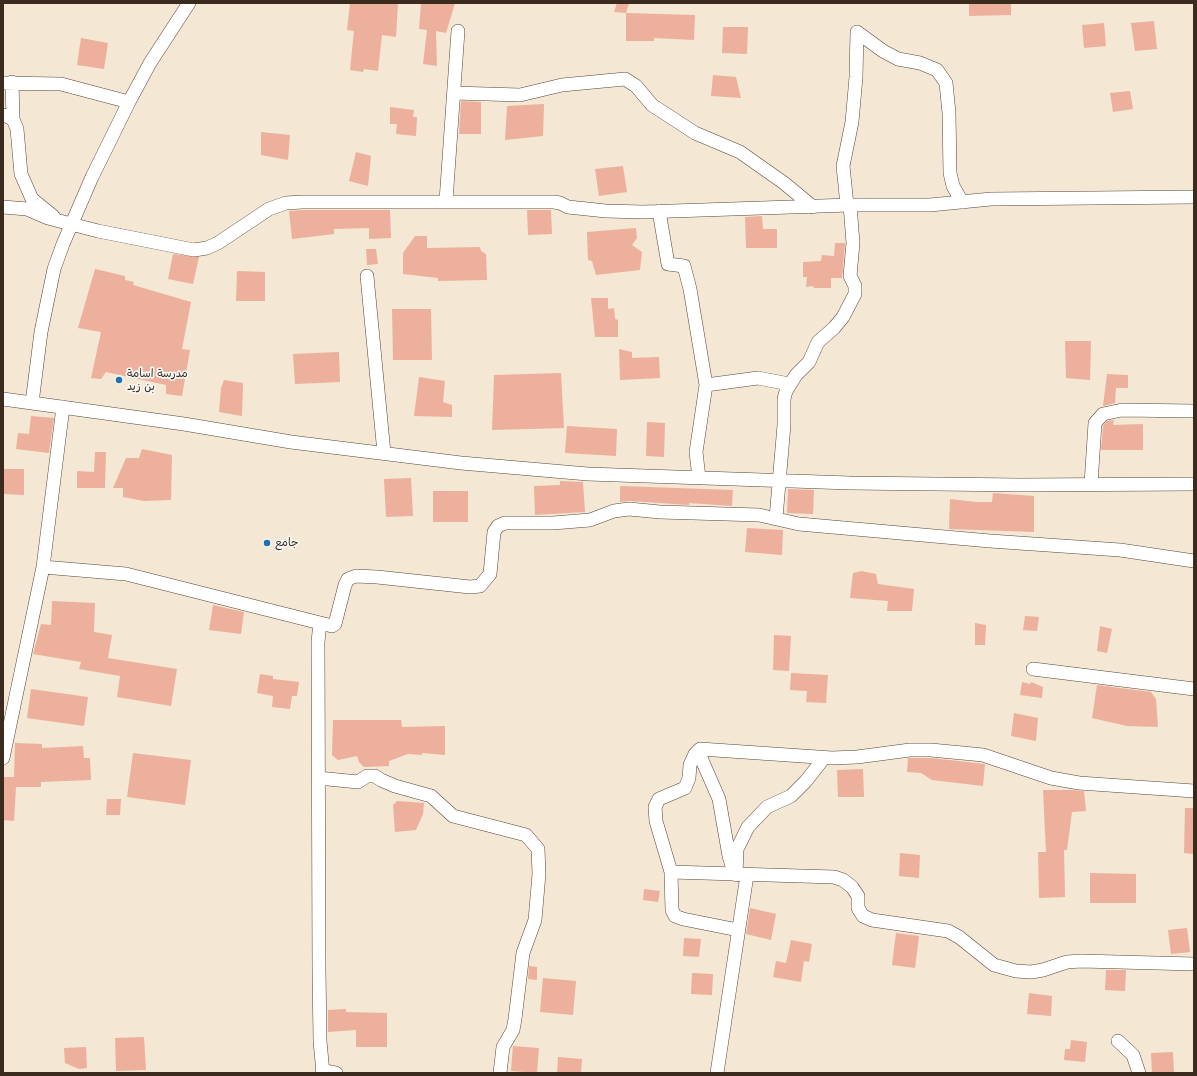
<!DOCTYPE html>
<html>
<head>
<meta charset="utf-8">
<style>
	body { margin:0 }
	#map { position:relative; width:1197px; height:1076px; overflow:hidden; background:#f4e7d3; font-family:"Comic Neue",sans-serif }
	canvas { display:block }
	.frame { position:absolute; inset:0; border:4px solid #3b2a1e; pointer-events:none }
</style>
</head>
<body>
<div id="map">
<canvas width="1197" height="1076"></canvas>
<div class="frame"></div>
</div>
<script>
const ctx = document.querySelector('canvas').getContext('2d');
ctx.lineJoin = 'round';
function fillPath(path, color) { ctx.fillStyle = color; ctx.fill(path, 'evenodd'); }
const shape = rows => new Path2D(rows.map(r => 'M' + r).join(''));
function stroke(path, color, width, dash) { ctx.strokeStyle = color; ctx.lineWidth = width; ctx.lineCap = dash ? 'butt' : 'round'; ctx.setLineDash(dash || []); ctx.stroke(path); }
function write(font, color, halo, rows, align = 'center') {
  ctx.font = font + ' "Comic Neue","Playpen Sans Arabic",sans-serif'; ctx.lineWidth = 3.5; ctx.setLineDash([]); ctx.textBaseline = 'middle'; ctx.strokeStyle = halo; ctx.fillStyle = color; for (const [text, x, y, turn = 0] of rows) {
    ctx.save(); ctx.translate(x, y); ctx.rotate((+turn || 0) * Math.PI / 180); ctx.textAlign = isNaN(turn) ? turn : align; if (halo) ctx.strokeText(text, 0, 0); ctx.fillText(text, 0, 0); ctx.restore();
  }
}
fillPath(shape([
	[350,3,398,3,396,37,382,35,378,71,364,69,363,72,350,70,354,31,347,30],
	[421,3,455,3,446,33,436,31,437,66,423,64,427,30,419,29],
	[617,3,629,3,626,13,614,12],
	[969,3,1011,3,1011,15,969,16],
	[626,13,695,15,694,40,654,38,654,41,626,41],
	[1154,21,1157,49,1135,51,1131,23],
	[1104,23,1106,46,1084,48,1082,25],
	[723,27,748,27,747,54,722,53],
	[81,38,108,43,104,69,77,65],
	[713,75,736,77,741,98,711,96],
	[1130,91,1133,109,1113,112,1110,93],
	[461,101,481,102,481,134,459,134],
	[544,104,543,136,505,140,507,106],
	[390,107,414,110,413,117,417,117,416,136,396,134,397,124,390,124],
	[261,132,290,135,288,160,261,155],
	[356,152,371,156,368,186,349,181],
	[623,166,627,192,599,196,595,169],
	[302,210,390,210,391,238,369,239,369,228,334,229,334,234,292,239,289,211],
	[527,210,551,210,552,234,528,235],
	[762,216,763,229,777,229,777,248,746,248,745,217],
	[636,228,637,238,632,245,642,252,640,270,596,275,592,261,588,260,587,232],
	[415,236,427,236,427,248,480,247,481,251,486,254,487,280,438,281,438,278,403,274,403,253],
	[835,243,845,243,842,278,831,278,831,288,814,288,813,286,806,287,807,277,803,277,803,262,821,261,822,255,834,256],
	[366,249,376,249,378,264,367,265],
	[173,254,199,257,193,284,168,279],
	[95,269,125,276,125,280,134,282,133,285,191,302,182,349,190,350,182,396,166,394,166,385,106,372,101,379,91,378,101,332,78,328],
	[237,271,265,272,265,301,236,301],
	[591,298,608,298,608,309,614,308,615,319,618,320,618,337,595,337],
	[392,309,431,309,432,360,393,360],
	[1065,341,1091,341,1090,380,1066,378],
	[619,349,632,352,632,358,659,357,660,378,620,380],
	[339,352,340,382,295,384,293,354],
	[561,373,564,428,492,430,494,375],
	[1107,374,1128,375,1128,388,1116,388,1115,403,1103,406],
	[419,377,445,381,443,402,452,405,452,417,414,416],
	[224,380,243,383,242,416,219,412,221,388],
	[31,416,54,418,49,453,16,449,18,433,29,434],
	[1114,420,1113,425,1143,424,1143,450,1101,450,1103,426,1107,421],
	[647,422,665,423,664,457,646,456],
	[567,426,617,429,616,456,565,453],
	[142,449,172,455,171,500,144,501,123,497,123,488,113,488,126,458,139,458],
	[95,452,106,452,105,488,77,488,77,471,94,472],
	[3,469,24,469,24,495,3,494],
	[411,478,413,516,386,517,384,479],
	[560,481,583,482,585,512,535,515,534,486,560,485],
	[620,486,733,490,732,506,689,503,689,505,630,501,620,502],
	[788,489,814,490,813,514,787,513],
	[433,491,468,491,468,522,433,522],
	[993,493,1034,496,1034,532,949,529,950,499,976,502,992,502],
	[747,528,783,530,782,555,745,552],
	[861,571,876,574,878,584,914,589,912,611,887,611,888,601,850,598,853,573],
	[52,601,95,603,94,632,112,635,108,658,177,669,171,706,117,697,120,676,79,669,81,662,33,654,41,624,51,625],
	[213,605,244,612,241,634,209,630],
	[1025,616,1039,617,1037,631,1023,630],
	[975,623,986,625,985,645,975,645],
	[1100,626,1112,629,1107,653,1097,651],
	[774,635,791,636,789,671,773,670],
	[791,673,828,675,826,703,806,702,807,691,790,690],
	[260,674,273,676,273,679,299,682,297,696,292,696,290,709,272,707,273,696,257,693],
	[1022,682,1030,684,1031,682,1043,687,1042,698,1020,695],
	[1097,685,1151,692,1156,699,1158,727,1127,726,1092,718],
	[31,689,88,697,84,726,27,718],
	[1014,713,1038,718,1036,741,1011,736],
	[333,720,401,720,402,727,445,726,445,755,422,753,422,755,408,754,389,761,389,766,364,767,359,762,357,756,338,760,332,755],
	[15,743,42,744,42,748,83,746,84,758,90,758,91,780,41,782,41,787,16,787,14,821,3,820,3,777,14,777],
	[133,753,191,760,185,805,127,797],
	[908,758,931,758,985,764,983,786,932,780,921,773,907,772],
	[863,769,864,797,838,797,837,770],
	[1043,790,1070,790,1084,791,1086,811,1072,812,1067,850,1064,850,1065,897,1039,898,1038,852,1046,852],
	[107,799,121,799,120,815,106,815],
	[397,801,424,803,423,814,416,830,395,832,393,805],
	[1185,808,1194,808,1194,854,1184,853],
	[900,853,920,855,919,878,899,876],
	[1090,873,1136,874,1136,903,1090,903],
	[644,889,660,891,658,902,643,900],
	[750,908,776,914,771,940,746,934],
	[1187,928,1190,952,1171,954,1168,930],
	[896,933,919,936,915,968,892,965],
	[684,938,701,939,699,957,683,956],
	[791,940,812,944,809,962,804,961,801,982,773,977,776,961,786,963],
	[529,966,537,967,537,980,528,979],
	[1106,970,1126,970,1125,991,1105,990],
	[692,973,713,974,712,995,691,994],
	[543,978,576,981,573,1015,540,1012],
	[1029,993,1052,996,1051,1016,1027,1014],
	[346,1009,346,1012,387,1013,387,1047,356,1047,356,1030,328,1032,328,1010],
	[144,1037,146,1070,116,1071,115,1038],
	[1071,1040,1087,1042,1085,1062,1064,1060,1065,1049,1070,1049],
	[513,1046,539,1048,537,1073,511,1071],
	[86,1047,87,1068,79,1069,65,1063,64,1048],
	[1173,1052,1174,1073,1152,1073,1151,1053],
	[558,1057,582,1059,581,1073,557,1073]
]), '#ecb09d');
const minor = shape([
	[857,32,883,51,898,59,920,63,937,70,946,83,949,113,950,173,953,186,962,202],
	[12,82,13,119],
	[3,83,61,84,129,102],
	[454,93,520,95,562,85,625,79,636,86,652,105,695,133,740,152,784,183,813,207],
	[3,115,13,119,17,129,21,174,32,199,53,216],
	[446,201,458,31],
	[847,205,843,166,852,122,856,77,857,32],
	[3,207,27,209,48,218,98,231,194,250,207,248,218,243,269,209,286,203,302,202,554,202,560,203,568,207,606,211,643,212,850,205,930,205,991,199,1194,197],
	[659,211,668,264,684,266,690,289,706,385,696,452,699,478],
	[367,276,384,453],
	[706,385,758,378,789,384],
	[3,399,184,424,291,442,461,463,588,474,850,483,1020,485,1194,484],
	[32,403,41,332,54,269,63,244,92,177,129,102,150,63,189,3],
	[1091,484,1095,423,1103,414,1122,410,1194,411],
	[776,518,784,425,784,399,786,391,796,375,809,362,818,342,834,328,843,317,855,294,855,286,850,276,853,243,850,205],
	[43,567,126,574,332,626,335,624,345,585,348,579,356,576,377,577,470,587,480,586,490,574,494,532,498,526,505,523,553,523,590,520,614,511,629,509,660,512,759,515,799,524,990,541,1120,550,1194,561],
	[320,623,318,642,319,970,320,1041,323,1073],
	[1033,669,1194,689],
	[698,751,719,799,729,856,733,869],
	[3,758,43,567,63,407],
	[318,778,358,782,367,776,375,776,381,780,395,786,431,796,453,816,526,835,538,849,539,874,535,920,523,953,515,1019,513,1030,503,1047,500,1073],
	[671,872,834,877,843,880,852,887,858,896,858,908,863,916,872,920,948,931,959,937,994,965,1016,971,1031,972,1043,970,1067,962,1081,961,1194,964],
	[736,875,737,849,748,827,767,807,791,796,806,781,824,758],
	[738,930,683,919,675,916,672,910,671,872,656,821,655,807,659,799,685,788,689,778,690,765,695,754,700,749,832,758,857,757,910,750,931,750,983,755,1051,778,1079,783,1194,791],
	[1118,1041,1133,1055,1139,1073],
	[322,1070,336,1073],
	[717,1073,747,875]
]);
stroke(minor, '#574639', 14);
stroke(minor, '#fff', 13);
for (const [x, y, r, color] of [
	[119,380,4,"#1f6fb2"],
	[267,543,4,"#1f6fb2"]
]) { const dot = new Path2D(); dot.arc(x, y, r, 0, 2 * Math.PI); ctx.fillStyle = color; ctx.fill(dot); stroke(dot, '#f6f6f2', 1.5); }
write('11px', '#3b2a1e', '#f6f6f2', [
	["مدرسة اسامة",127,374],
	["بن زيد",127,387],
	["جامع",275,543]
], 'left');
</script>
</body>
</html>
